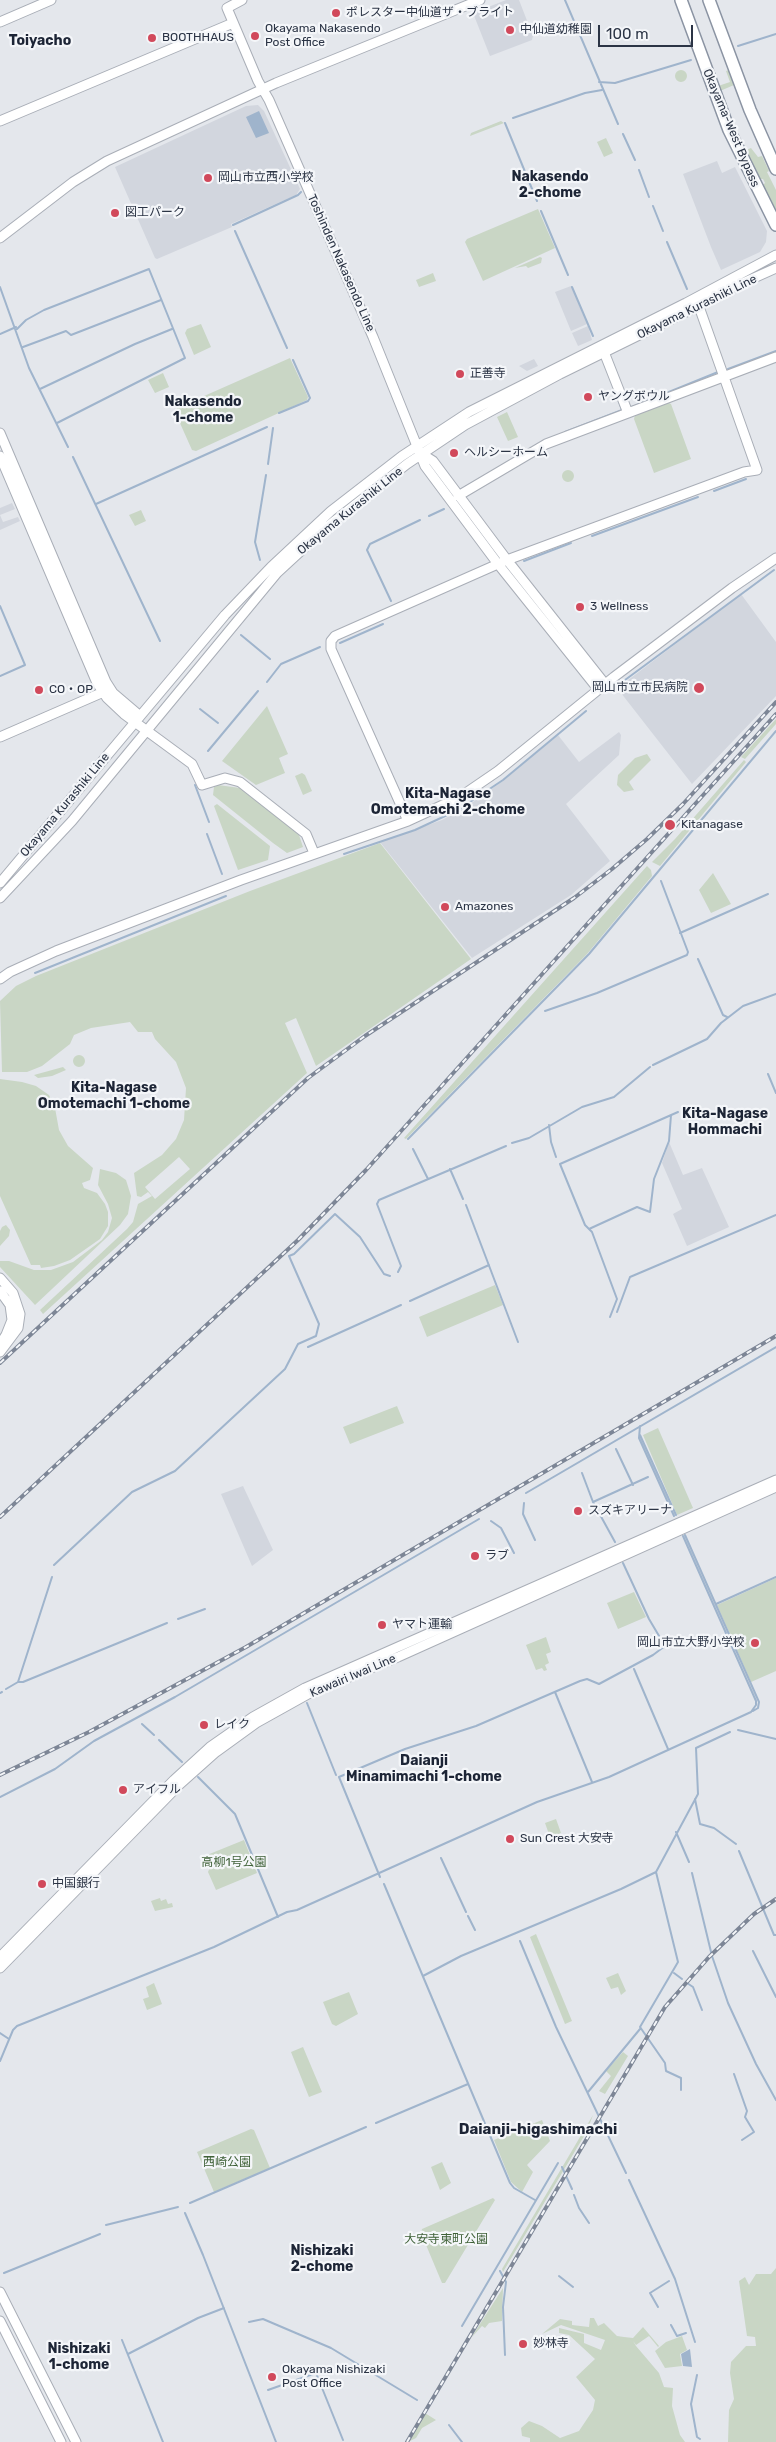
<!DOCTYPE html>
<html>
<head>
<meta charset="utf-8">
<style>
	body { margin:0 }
	#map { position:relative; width:776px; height:2442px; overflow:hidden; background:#e4e7ec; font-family:Rubik,sans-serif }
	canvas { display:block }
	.scale { position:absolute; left:598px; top:25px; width:95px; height:22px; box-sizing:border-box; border:2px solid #2b3445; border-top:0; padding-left:6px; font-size:15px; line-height:18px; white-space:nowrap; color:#2b3445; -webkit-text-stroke:4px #f4f6f9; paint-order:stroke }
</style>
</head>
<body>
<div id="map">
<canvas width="776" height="2442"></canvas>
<div class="scale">100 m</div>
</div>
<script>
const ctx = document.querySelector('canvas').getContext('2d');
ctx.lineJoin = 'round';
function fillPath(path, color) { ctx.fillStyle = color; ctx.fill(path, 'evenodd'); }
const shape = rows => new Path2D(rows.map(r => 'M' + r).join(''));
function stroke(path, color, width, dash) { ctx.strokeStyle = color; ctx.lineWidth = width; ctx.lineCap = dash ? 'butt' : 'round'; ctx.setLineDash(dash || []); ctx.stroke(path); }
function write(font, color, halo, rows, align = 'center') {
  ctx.font = font + ' Rubik,"Noto Sans JP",sans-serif'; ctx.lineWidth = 4.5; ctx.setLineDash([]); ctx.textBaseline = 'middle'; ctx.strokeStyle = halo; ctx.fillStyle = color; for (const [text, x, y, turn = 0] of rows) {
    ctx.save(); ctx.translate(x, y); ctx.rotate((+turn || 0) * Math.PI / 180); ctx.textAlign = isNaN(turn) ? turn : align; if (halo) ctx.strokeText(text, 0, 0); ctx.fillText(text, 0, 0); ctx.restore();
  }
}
fillPath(shape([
	[506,0,519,0,533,36,532,40,490,56,473,13],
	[258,105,264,111,300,189,296,195,231,224,232,227,157,259,155,258,115,167,246,106],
	[717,161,722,173,735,167,767,231,766,242,760,252,721,270,711,247,683,174],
	[571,286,587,324,571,331,555,292],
	[588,326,592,340,578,346,572,333],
	[534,359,538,366,527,371,519,366],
	[12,503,15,509,0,515,3,522,18,517,20,521,0,530,0,508],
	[741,594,776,642,776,696,692,784,621,693,623,684],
	[619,732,621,735,619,755,566,804,610,861,571,895,472,958,380,842,442,820,466,807,504,780,558,735,579,762],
	[669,1142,683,1175,702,1168,729,1227,687,1246,673,1214,682,1209,662,1163],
	[243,1486,273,1550,252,1566,221,1494]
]), '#d2d6de');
fillPath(shape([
	'675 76a6 6 0 1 1 12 0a6 6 0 1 1-12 0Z',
	[729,70,734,85,720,91,718,86,730,82,726,71],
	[501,121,504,123,470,136,471,133],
	[606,138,613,153,604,157,597,142],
	[751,148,758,157,762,156,769,171,767,172,776,190,776,210,763,185,765,183,763,179,759,179,744,151],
	[538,209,555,248,483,281,465,242,467,239],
	[540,257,542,258,541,263,528,268,526,266,515,268],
	[433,273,436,281,419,287,416,280],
	[201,324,211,347,194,355,185,333,187,329],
	[290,358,308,397,307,400,196,451,192,450,175,412,177,408],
	[163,373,169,387,155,393,148,380],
	[667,402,671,404,691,459,654,473,634,419,635,415],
	[507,412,518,437,508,441,497,417],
	'562 476a6 6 0 1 1 12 0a6 6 0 1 1-12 0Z',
	[141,510,146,521,135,526,129,515],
	[267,706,288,754,279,758,285,773,256,785,222,761],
	[776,719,776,724,745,759,741,757],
	[647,754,651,760,629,782,634,790,624,792,617,785,618,775,635,758],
	[744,760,746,762,660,866,652,862,675,839],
	[302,773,305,775,312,791,303,795,295,776],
	[218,785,240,788,253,796,298,832,303,847,287,853,273,843,213,795,214,787],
	[217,804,270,846,268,860,238,870,214,806],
	[380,843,471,959,316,1066,296,1018,285,1023,307,1073,43,1314,40,1310,127,1229,133,1222,138,1204,152,1196,148,1192,141,1197,137,1196,134,1173,162,1155,176,1139,184,1120,186,1088,176,1062,155,1039,152,1032,138,1032,130,1022,91,1028,74,1035,70,1044,42,1066,27,1072,2,1072,0,1001,16,986,36,976,250,891],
	[179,1157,190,1169,155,1199,145,1187],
	[647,866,651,870,652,876,587,954,406,1139,404,1138],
	[713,873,731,904,711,913,699,890],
	'73 1061a6 6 0 1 1 12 0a6 6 0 1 1-12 0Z',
	[63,1067,66,1070,52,1076,38,1078,34,1075],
	[0,1079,22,1082,36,1086,49,1095,55,1108,59,1130,68,1146,93,1168,90,1180,82,1183,84,1188,97,1193,105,1204,108,1212,108,1226,100,1239,70,1260,54,1266,41,1268,40,1265,31,1265,0,1196],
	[100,1169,116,1173,126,1180,131,1196,128,1214,120,1225,35,1305,0,1267,0,1261,9,1261,34,1270,51,1270,73,1262,102,1240,108,1232,112,1218,108,1204,98,1185],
	[6,1225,10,1230,9,1236,0,1246,0,1231,2,1227],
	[495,1285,503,1305,427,1337,419,1317],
	[397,1406,404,1423,350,1444,343,1427],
	[658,1428,693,1508,677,1515,643,1435],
	[776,1578,776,1671,751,1682,717,1605],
	[634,1592,646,1617,618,1629,607,1603],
	[546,1637,551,1652,546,1654,549,1663,545,1665,547,1670,544,1671,542,1668,536,1670,526,1645],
	[556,1819,561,1833,550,1837,545,1823],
	[244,1840,257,1873,216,1890,208,1872,211,1865,207,1855],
	[160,1898,161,1901,166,1899,168,1904,172,1903,173,1907,155,1911,151,1901],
	[536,1934,572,2021,565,2024,530,1937],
	[618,1973,626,1991,621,1995,618,1987,611,1989,606,1978],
	[154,1983,162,2004,147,2010,143,1999,149,1997,146,1987],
	[349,1992,358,2014,336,2026,332,2024,323,2002],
	[303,2047,322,2092,309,2097,291,2052],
	[623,2052,628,2056,605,2094,599,2091,611,2076,606,2071],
	[593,2115,587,2131,503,2272,502,2269],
	[542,2120,550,2141,527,2165,533,2172,522,2192,511,2182,494,2140],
	[251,2129,254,2130,270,2168,214,2192,197,2152],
	[442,2162,451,2183,440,2190,431,2167],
	[493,2198,495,2200,445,2283,442,2283,421,2233,422,2229],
	[776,2268,776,2442,728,2442,729,2410,734,2399,730,2373,731,2362,746,2346,756,2346,755,2337,747,2336,739,2281,745,2277,749,2285,756,2274,771,2274],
	[503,2288,502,2321,489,2323,485,2328,482,2326,471,2338],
	[590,2318,594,2318,598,2326,604,2323,617,2336,624,2337,633,2338,643,2327,659,2346,658,2347,649,2336,636,2345,633,2341,636,2346,659,2373,664,2387,673,2388,672,2406,680,2435,685,2442,530,2442,530,2438,522,2436,521,2428,529,2421,542,2426,560,2438,579,2431,593,2410,595,2400,576,2377,595,2359,569,2335,559,2333,559,2328,584,2334,584,2343,601,2350,605,2340,561,2325,542,2334,560,2319,572,2321,572,2325,589,2327],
	[682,2336,687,2350,680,2354,682,2366,665,2368,655,2351,666,2342],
	[425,2413,436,2420,422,2428,416,2438,408,2442]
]), '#c9d6c5');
fillPath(shape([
	[259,111,269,133,256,138,246,117],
	[690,2349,692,2367,683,2366,681,2354]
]), '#9fb4cc');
stroke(shape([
	[565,0,618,124],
	[738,46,776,34],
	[599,82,615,83,691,60],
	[513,118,585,93,602,90],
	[505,123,537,201],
	[623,134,635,160],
	[639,170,649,197],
	[653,206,663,231],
	[541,211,568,275],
	[233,225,298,195,301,192],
	[235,231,287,348],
	[667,242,687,289],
	[0,287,29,368,68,447],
	[572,287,593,336],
	[17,329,26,320,44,310,149,269,185,358,57,423],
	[0,334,16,327],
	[23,347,66,331,71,335,161,300],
	[728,369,776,351],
	[40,389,135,344,172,329],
	[632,407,718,372],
	[279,413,308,401,310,398,293,360],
	[565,432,622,410,617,396],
	[73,457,160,641],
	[268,464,273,428],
	[465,487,474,482],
	[714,491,746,479],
	[96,504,267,427],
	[429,516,444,509],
	[592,536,698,497],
	[260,560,255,542,266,475],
	[524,561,571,543],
	[391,601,367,550,370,544,420,520],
	[0,606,25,665,0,676],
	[241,635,270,659],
	[340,643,383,624],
	[625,680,774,570],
	[267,682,281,664,320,647],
	[200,709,218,723],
	[208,751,258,691],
	[195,785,209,822],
	[207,834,222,874],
	[344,854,415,830,458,810,503,780,586,711],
	[680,933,768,894],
	[698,959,723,1015,727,1017],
	[35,973,226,896],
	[545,1011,597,993,687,955,688,952,661,881],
	[653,1065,707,1039,721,1023,743,1006,776,994],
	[768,1074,776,1093],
	[549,1125,551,1142,556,1157],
	[408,1139,589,954,776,731],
	[512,1143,529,1138,582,1107,614,1097,650,1067],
	[413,1149,428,1179],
	[450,1169,463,1199],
	[466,1205,518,1342],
	[589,1229,637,1207,650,1212,654,1179,669,1141,671,1115],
	[398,1272,401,1266,377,1204,379,1200,506,1146],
	[410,1301,489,1265],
	[617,1312,630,1277,776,1215],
	[610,1317,617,1299,592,1232,585,1225,560,1164,678,1112],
	[308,1347,401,1305],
	[640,1426,639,1438,674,1516],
	[640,1435,676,1515],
	[616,1449,633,1485],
	[582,1473,593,1502,615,1542],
	[526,1493,776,1347],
	[593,1502,648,1477],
	[524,1503,523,1514,535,1540],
	[491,1521,501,1528,514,1553],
	[685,1535,759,1702,758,1708,753,1711],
	[54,1565,132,1492,175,1471,285,1369,298,1344,316,1336,319,1324,289,1256,294,1254,335,1214,360,1237,384,1274,390,1276],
	[716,1604,776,1577],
	[178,1619,205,1609],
	[634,1669,668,1749],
	[18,1682,23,1682,167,1623],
	[6,1689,18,1682,52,1577],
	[555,1692,592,1782],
	[0,1693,2,1692],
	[307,1703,336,1775],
	[142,1724,154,1735],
	[738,1730,776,1739],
	[159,1740,182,1762],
	[198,1777,235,1814,278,1917],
	[0,1797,55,1769,94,1741,175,1697,479,1519],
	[695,1799,700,1824,714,1828,736,1844],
	[676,1832,689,1862],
	[739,1851,774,1935,776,1935],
	[441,1858,466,1912],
	[656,1872,678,1962,640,2027,665,2063,666,2071,681,2078,681,2090],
	[692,1873,712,1956,728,2003,756,2064,776,2100],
	[380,1877,339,1777,405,1749,476,1726,580,1681,587,1679,599,1684,653,1655,665,1646,649,1619,623,1563],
	[384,1884,510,2183,514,2188,535,2200],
	[468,1916,475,1930],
	[520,1941,556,2027,626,2173],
	[753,1951,776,1997],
	[674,1973,682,1979],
	[423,1976,461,1956,621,1889,656,1872,698,1794,696,1748,730,1732],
	[687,1983,693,1987,702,2010],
	[0,2033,9,2039],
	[0,2061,13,2030,17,2026,214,1947,287,1912,297,1910,537,1802,609,1777,751,1712,756,1705,756,1701,683,1536],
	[734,2074,747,2111,745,2117,754,2132,742,2140],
	[588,2092,640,2029],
	[376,2123,468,2084],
	[562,2167,572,2189],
	[629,2180,675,2279,695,2342],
	[574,2195,579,2208,589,2223],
	[190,2203,366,2127],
	[185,2213,203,2255,276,2442],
	[106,2225,178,2207],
	[500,2271,506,2282,503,2307,505,2355],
	[4,2273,100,2234],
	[559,2276,573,2287],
	[658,2307,650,2293,669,2281],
	[249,2322,263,2319,331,2348,417,2400],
	[671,2325,677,2336,686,2333],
	[462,2326,558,2163],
	[122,2340,163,2442],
	[128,2354,198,2318,224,2308],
	[697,2375,691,2404,697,2437,700,2439],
	[268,2390,316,2373,343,2440],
	[449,2425,462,2442]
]), '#9fb4cc', 2);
const secondary = shape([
	[242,0,227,8,258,81,269,100,373,337,425,466,498,564,598,689],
	[0,22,51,0],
	[0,121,233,23],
	[0,238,73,182,107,161,276,83,480,0],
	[604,352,628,413],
	[0,433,106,682,113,693,140,716],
	[422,454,433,461,507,560,605,684],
	[0,456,97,683,107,698,124,714,192,764,202,785,225,778,240,782,306,834,314,853],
	[458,496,546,444,776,357],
	[0,737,108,690],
	[408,821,331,649,331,641,335,636,507,560,744,472,757,470,697,301],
	[0,883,225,615,271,567,331,511,402,456,469,412,686,303,776,255],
	[0,898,72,821,277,573,328,526,407,464,465,425,560,374,690,310,707,299,776,268],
	[0,979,10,972,56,951,241,880,408,821,460,797,498,771,614,677,732,588,776,558],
	[0,1278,13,1293,20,1314,18,1328,0,1352],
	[0,1291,10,1305,12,1320,6,1335,0,1344],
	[0,1957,174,1780,210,1747,253,1717,305,1688,776,1480],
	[0,1968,179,1785,216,1752,256,1723,308,1694,398,1657,776,1487],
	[0,2292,76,2442],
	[0,2321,61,2442]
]);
const highway = shape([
	[681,0,729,130,776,225],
	[709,0,750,110,776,169]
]);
stroke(secondary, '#a9aeb7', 11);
stroke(highway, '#8b94a3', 14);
stroke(secondary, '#fff', 9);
stroke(highway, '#fff', 11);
const rail = shape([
	[0,1363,308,1078,365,1036,574,898,612,869,647,839,683,804,776,702],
	[0,1517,298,1240,366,1170,776,714],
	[0,1775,89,1732,246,1647,776,1336],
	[407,2442,665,2007,709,1957,754,1914,776,1899]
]);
stroke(rail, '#7d8696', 4);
stroke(rail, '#f4f6f9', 2, [5.5]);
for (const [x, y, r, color] of [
	[336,13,5,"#d1495b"],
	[510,30,5,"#d1495b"],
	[255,36,5,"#d1495b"],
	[152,38,5,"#d1495b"],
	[208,178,5,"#d1495b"],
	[115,213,5,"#d1495b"],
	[460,374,5,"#d1495b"],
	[588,397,5,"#d1495b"],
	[454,453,5,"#d1495b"],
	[580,607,5,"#d1495b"],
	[699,688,6,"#d1495b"],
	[39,690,5,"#d1495b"],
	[670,825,6,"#d1495b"],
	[445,907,5,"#d1495b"],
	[578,1511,5,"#d1495b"],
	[475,1556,5,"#d1495b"],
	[382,1625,5,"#d1495b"],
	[755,1643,5,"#d1495b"],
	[204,1725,5,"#d1495b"],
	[123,1790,5,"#d1495b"],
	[510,1839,5,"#d1495b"],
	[42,1884,5,"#d1495b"],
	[523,2344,5,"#d1495b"],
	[272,2377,5,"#d1495b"]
]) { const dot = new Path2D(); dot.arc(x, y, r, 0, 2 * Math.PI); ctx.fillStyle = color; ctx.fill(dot); stroke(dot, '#f4f6f9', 2); }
write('12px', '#2b3445', '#f4f6f9', [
	["ポレスター中仙道ザ・ブライト",346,13],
	["Okayama Nakasendo",265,29],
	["Post Office",265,43],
	["中仙道幼稚園",520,30],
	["BOOTHHAUS",162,38],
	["岡山市立西小学校",218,178],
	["図工パーク",125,213],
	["正善寺",470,374],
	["ヤングボウル",598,397],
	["ヘルシーホーム",464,453],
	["3 Wellness",590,607],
	["岡山市立市民病院",688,688,"right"],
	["CO・OP",49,690],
	["Kitanagase",681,825],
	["Amazones",455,907],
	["スズキアリーナ",588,1511],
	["ラブ",485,1556],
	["ヤマト運輸",392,1625],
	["岡山市立大野小学校",745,1643,"right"],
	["レイク",214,1725],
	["アイフル",133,1790],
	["Sun Crest 大安寺",520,1839],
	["中国銀行",52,1884],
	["妙林寺",533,2344],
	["Okayama Nishizaki",282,2370],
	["Post Office",282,2384]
], 'left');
write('12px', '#2b3445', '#f4f6f9', [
	["Okayama-West Bypass",731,128,67],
	["Toshinden Nakasendo Line",341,263,66],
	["Okayama Kurashiki Line",697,307,-26],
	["Okayama Kurashiki Line",350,511,-39],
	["Okayama Kurashiki Line",65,805,-50],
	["Kawairi Iwai Line",353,1676,-23]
]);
write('12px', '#3f6138', '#f4f6f9', [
	["高柳1号公園",234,1863],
	["西崎公園",227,2163],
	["大安寺東町公園",446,2240]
]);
write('bold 14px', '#1d2536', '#f4f6f9', [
	["Toiyacho",40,41],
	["Nakasendo",550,177],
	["2-chome",550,193],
	["Nakasendo",203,402],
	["1-chome",203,418],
	["Kita-Nagase",448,794],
	["Omotemachi 2-chome",448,810],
	["Kita-Nagase",114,1088],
	["Omotemachi 1-chome",114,1104],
	["Kita-Nagase",725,1114],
	["Hommachi",725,1130],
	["Daianji",424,1761],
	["Minamimachi 1-chome",424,1777],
	["Nishizaki",322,2251],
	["2-chome",322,2267],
	["Nishizaki",79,2349],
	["1-chome",79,2365]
]);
write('bold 15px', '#1d2536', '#f4f6f9', [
	["Daianji-higashimachi",538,2130]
]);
</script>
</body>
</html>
